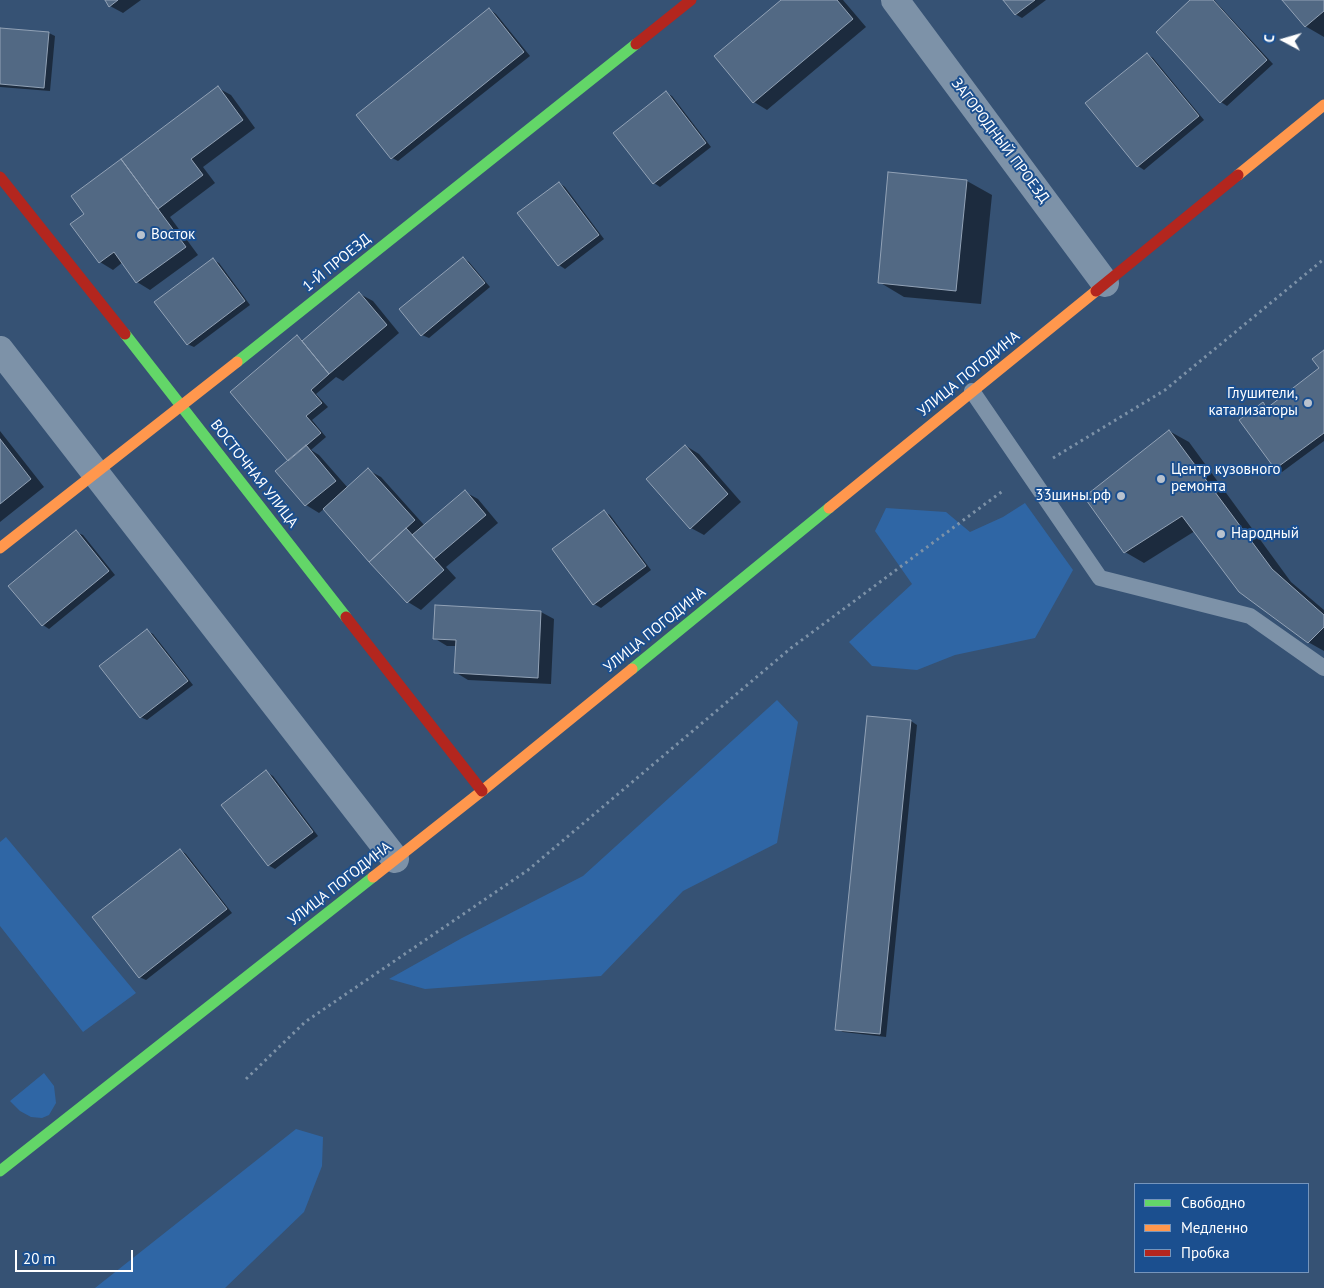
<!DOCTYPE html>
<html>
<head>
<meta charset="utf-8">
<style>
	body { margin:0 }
	#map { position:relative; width:1324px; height:1288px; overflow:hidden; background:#365274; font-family:"PT Sans",sans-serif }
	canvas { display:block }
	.legend { position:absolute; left:1134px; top:1183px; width:175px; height:90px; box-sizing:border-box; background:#1b4f8f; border:1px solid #7695bc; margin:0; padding:6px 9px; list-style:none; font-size:15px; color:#fff }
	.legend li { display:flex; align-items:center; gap:10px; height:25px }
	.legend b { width:25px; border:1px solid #7695bc }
	.north { position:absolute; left:1259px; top:15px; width:50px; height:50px; -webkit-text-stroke:4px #1b4f8f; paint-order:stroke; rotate:276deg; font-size:14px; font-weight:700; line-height:20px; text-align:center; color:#fff }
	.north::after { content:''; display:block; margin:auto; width:18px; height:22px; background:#fff; clip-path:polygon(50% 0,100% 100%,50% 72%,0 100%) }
	.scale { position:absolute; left:15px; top:1250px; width:118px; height:22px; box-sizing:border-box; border:2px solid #fff; border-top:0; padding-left:6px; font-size:15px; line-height:18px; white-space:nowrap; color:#fff; -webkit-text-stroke:4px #1b4f8f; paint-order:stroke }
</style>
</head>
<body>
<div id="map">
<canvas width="1324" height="1288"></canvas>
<ul class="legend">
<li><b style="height:6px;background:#63d668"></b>Свободно</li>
<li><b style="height:6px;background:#ff974d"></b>Медленно</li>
<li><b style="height:6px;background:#b3261e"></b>Пробка</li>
</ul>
<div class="north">С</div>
<div class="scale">20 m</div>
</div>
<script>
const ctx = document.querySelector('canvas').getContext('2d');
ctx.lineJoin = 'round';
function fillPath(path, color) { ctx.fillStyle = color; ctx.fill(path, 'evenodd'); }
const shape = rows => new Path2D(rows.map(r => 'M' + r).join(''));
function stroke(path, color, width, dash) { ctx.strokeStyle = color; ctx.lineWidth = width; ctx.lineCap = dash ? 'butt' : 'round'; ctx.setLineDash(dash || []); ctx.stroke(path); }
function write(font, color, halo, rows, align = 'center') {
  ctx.font = font + ' "PT Sans",sans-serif'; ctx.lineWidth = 4; ctx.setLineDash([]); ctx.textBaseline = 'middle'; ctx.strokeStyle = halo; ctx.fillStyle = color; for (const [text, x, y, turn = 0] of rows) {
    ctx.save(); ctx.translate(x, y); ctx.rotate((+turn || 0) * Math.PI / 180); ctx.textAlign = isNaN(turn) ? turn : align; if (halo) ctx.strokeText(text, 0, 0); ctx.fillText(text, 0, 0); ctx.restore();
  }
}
fillPath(shape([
	[1025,503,1073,570,1035,638,955,655,917,670,872,666,849,642,912,584,875,531,886,508,946,512,970,532,1003,517],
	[777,700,798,722,777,843,683,891,601,976,425,989,389,979,462,938,583,876],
	[6,837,136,993,83,1032,0,926,0,842],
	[44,1073,54,1086,56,1103,49,1115,42,1118,31,1117,20,1111,10,1101],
	[296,1129,323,1137,322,1166,304,1212,225,1288,95,1288]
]), '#2f66a5');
fillPath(shape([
	[106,0,141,0,123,13,110,6],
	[783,0,843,0,866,27,767,110,754,102],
	[1005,0,1046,0,1022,18,1015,14],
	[1192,0,1214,0,1273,64,1227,106,1221,102,1157,32],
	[1284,0,1324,0,1324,37,1305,26],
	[490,10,496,14,530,56,398,161,392,158],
	[0,29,49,33,55,36,50,91,0,87],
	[1147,54,1153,58,1204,120,1144,170,1138,166],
	[218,88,231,95,255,128,203,167,215,183,170,217,198,255,150,290,137,282,123,262,113,270,100,262,86,214,73,196],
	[666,93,672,96,711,147,660,187,654,183],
	[967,181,992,195,981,304,904,297,879,282],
	[559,183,565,187,604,239,565,269,559,265],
	[463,258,469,262,490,287,429,338,422,335],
	[213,260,219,263,250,305,194,347,187,344],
	[360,294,373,301,399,333,343,381,336,377,316,394,328,407,312,420,326,437,311,450,319,455,348,488,368,470,381,477,425,526,465,492,478,499,498,523,446,567,456,578,421,610,408,602,324,509,319,513,306,505,277,471,289,461,297,337,304,341],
	[1324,351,1324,441,1282,472,1276,468,1241,421,1263,403,1270,407,1321,369],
	[0,431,44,487,0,522],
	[1169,431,1189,442,1291,582,1324,610,1324,651,1308,642,1195,531,1144,563,1125,552],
	[686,446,699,454,741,502,704,535,691,528],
	[604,512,610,515,651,570,601,608,594,604,554,550],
	[76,532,83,535,115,575,49,629,43,625],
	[436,606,541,612,554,619,551,684,468,680,455,672,457,646,447,646,434,638],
	[147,631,153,634,193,685,147,720,140,717],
	[868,717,911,721,917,725,886,1037,843,1032,837,1029],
	[266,772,273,776,318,836,275,869,268,865],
	[180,850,186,854,232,913,146,980,139,977]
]), '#0007');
const building = shape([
	[105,0,118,0,109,7,105,0],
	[781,0,837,0,853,19,753,103,714,56,781,0],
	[1003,0,1035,0,1015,15,1003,0],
	[1190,0,1213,0,1267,60,1220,103,1156,32,1190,0],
	[1282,0,1324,0,1324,11,1305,27,1282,0],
	[489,8,524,52,391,159,356,115,489,8],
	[0,28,49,32,44,88,0,84,0,28],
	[1147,53,1199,116,1137,167,1085,103,1147,53],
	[218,86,243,120,191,159,203,175,158,209,121,159,218,86],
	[666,91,706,143,653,184,613,133,666,91],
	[121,159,186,247,136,283,114,252,99,263,70,224,84,214,71,196,121,159],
	[888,172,967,180,956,291,878,283,888,172],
	[559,182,599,235,558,266,517,213,559,182],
	[463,257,485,283,421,336,399,309,463,257],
	[213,258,245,301,187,345,154,302,213,258],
	[359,292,387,325,329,374,302,341,359,292],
	[297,335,329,374,311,390,322,403,306,416,321,433,288,461,230,392,297,335],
	[1324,350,1324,433,1275,469,1239,420,1263,402,1267,408,1319,368,1312,359,1324,350],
	[1169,430,1272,569,1324,615,1324,627,1308,643,1239,592,1182,516,1124,553,1084,497,1169,430],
	[0,439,31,479,0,504,0,439],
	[306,445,336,481,305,506,275,471,306,445],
	[685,445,728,494,690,529,646,479,685,445],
	[368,468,415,520,369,562,323,509,368,468],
	[465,490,486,515,434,559,412,535,465,490],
	[604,510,646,566,593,605,552,549,604,510],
	[406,528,444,570,407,603,369,562,406,528],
	[76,530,109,571,42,626,8,586,76,530],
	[435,605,541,611,538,678,454,673,456,640,433,639,435,605],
	[147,629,188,681,140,718,99,666,147,629],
	[867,716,911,720,880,1034,835,1030,867,716],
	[266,770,313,832,268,866,221,805,266,770],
	[180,849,227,909,139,978,92,917,180,849]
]);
fillPath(building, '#526984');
stroke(building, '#92a2b6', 1);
stroke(shape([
	[1053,458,1165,390,1324,259],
	[246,1079,305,1022,528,870,791,648,1004,490]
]), '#7d92a8', 3, [2.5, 4]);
stroke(shape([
	[972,391,1100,578,1250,616,1324,668]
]), '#7d92a8', 16);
stroke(shape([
	[895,0,1105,283],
	[0,350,395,859]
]), '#7d92a8', 28);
stroke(shape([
	[125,334,346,617],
	[237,362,636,44],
	[632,669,829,508],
	[0,1171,373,877]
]), '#63d668', 11);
stroke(shape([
	[1238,175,1324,105],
	[829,508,1096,291],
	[0,548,237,362],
	[373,877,482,791,632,669]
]), '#ff974d', 11);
stroke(shape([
	[636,44,691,0],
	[0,177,125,334],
	[1096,291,1238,175],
	[346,617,482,791]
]), '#b3261e', 11);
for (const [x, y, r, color] of [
	[141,235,5,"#b9c2ce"],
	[1308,403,5,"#b9c2ce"],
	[1161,479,5,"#b9c2ce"],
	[1121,496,5,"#b9c2ce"],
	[1221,534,5,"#b9c2ce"]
]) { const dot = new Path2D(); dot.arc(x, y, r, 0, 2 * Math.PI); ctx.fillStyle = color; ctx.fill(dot); stroke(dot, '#1b4f8f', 2); }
write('15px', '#fff', '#1b4f8f', [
	["ЗАГОРОДНЫЙ ПРОЕЗД",1000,141,53],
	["1-Й ПРОЕЗД",337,263,-39],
	["УЛИЦА ПОГОДИНА",969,374,-39],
	["ВОСТОЧНАЯ УЛИЦА",254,474,52],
	["УЛИЦА ПОГОДИНА",655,630,-39],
	["УЛИЦА ПОГОДИНА",340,884,-38]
]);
write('15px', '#fff', '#1b4f8f', [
	["Восток",151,235],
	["Глушители,",1298,394,"right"],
	["катализаторы",1298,411,"right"],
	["Центр кузовного",1171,470],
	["ремонта",1171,487],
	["33шины.рф",1111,496,"right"],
	["Народный",1231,534]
], 'left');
</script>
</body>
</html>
